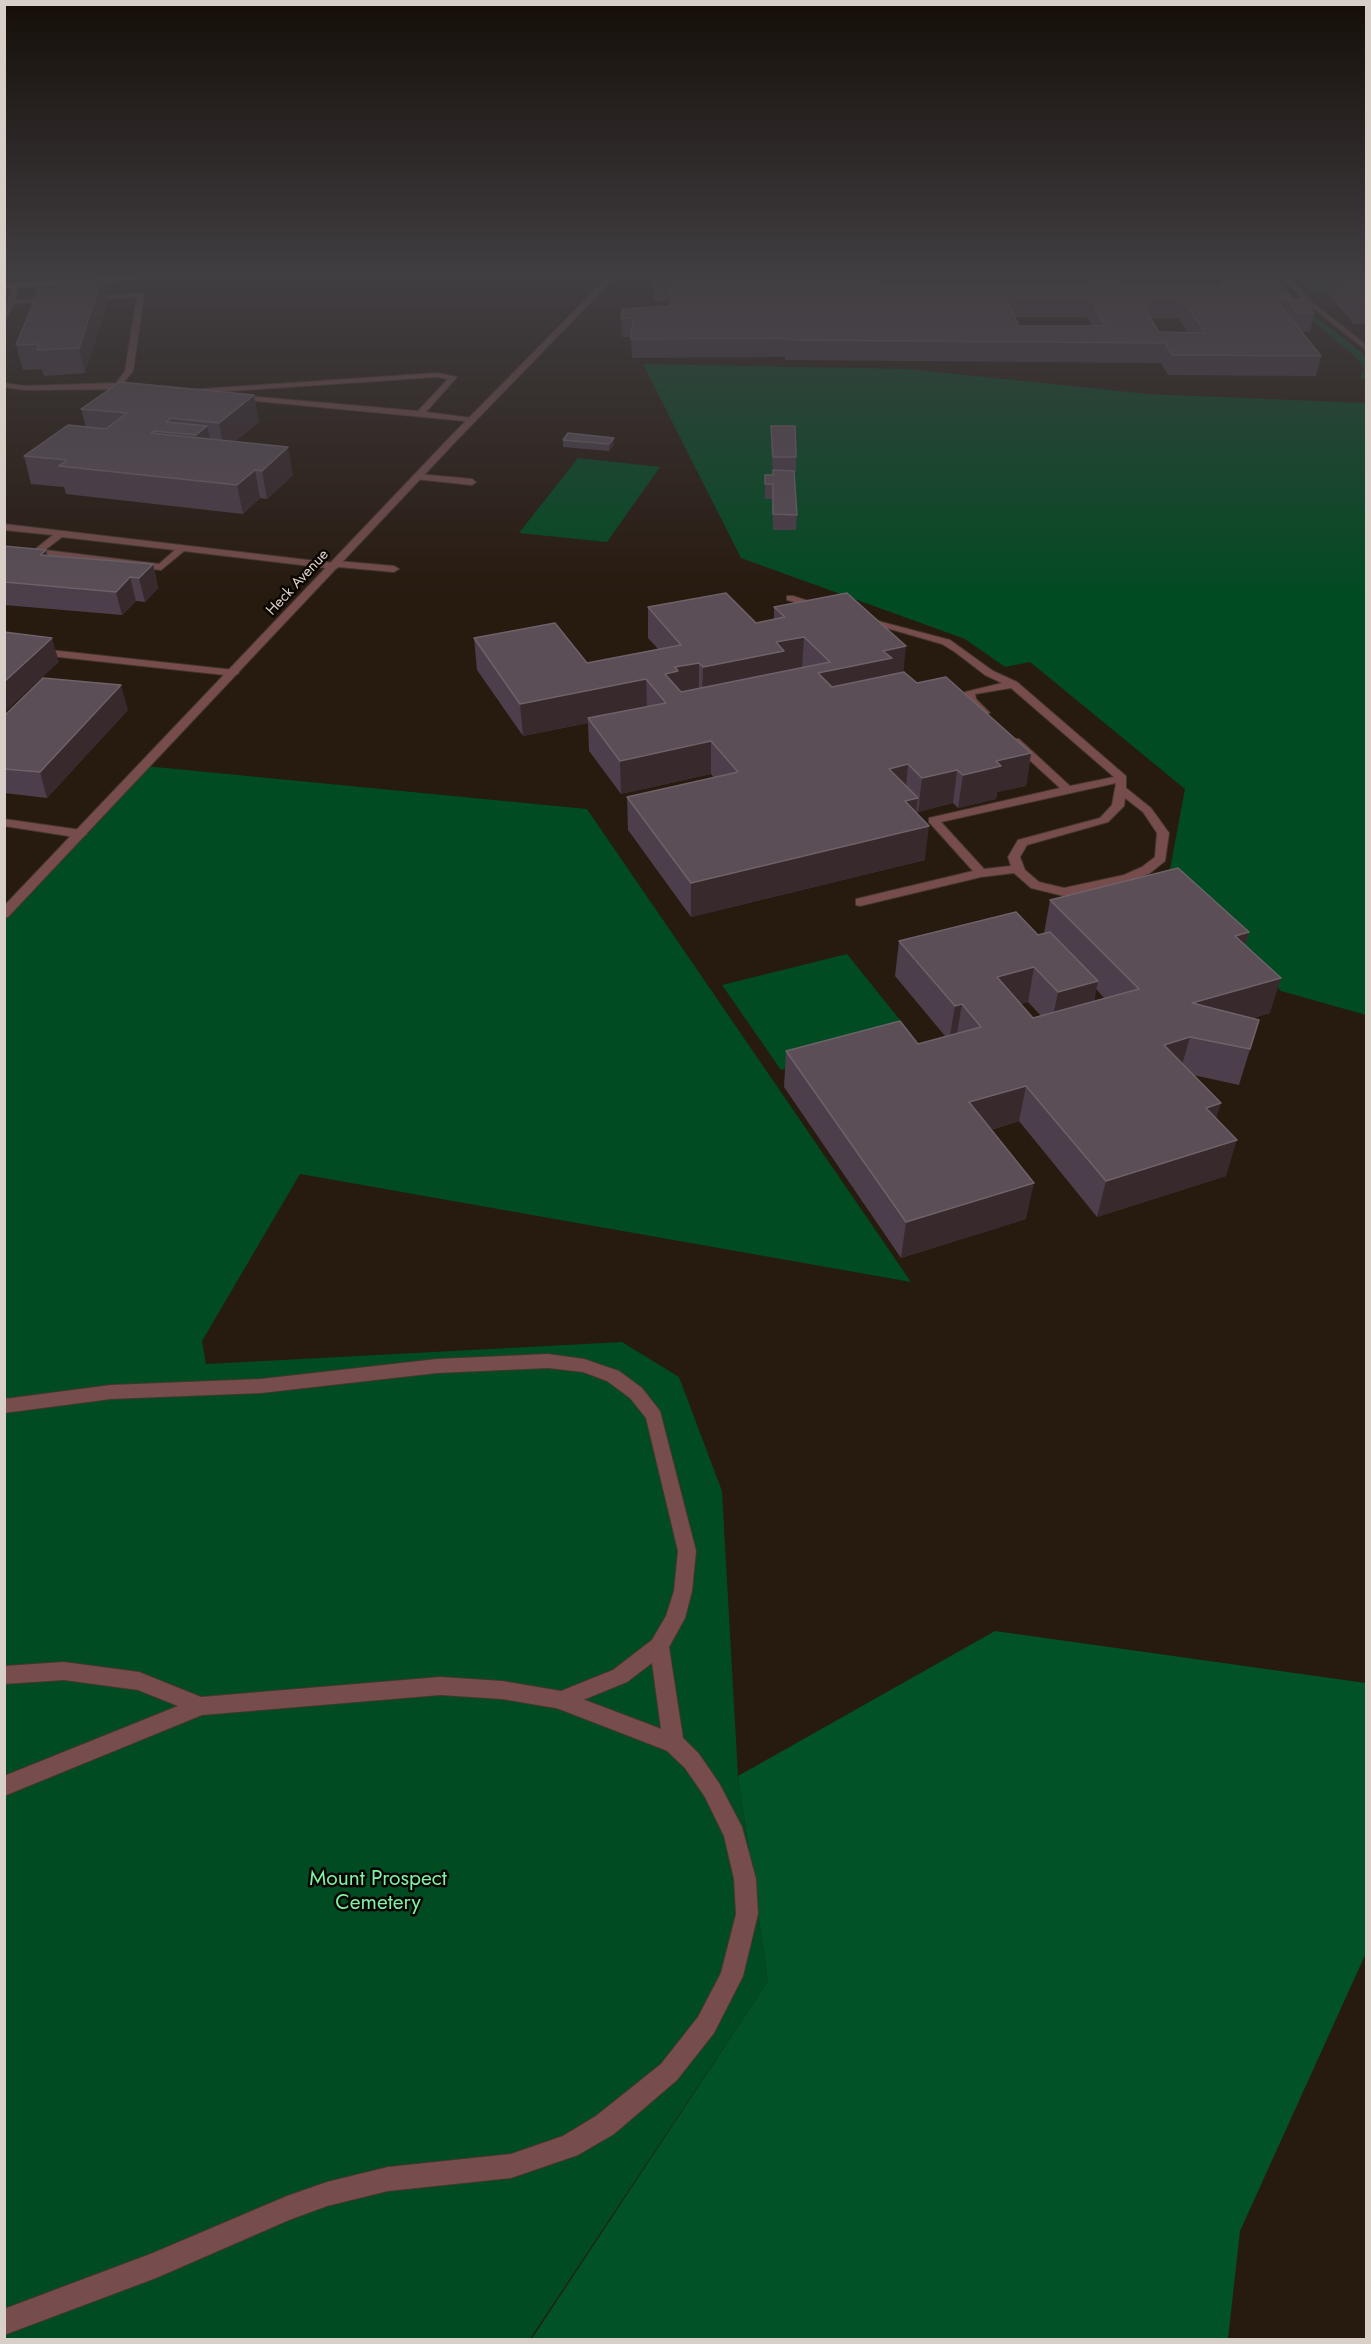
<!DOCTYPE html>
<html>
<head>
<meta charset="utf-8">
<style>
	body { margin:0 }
	#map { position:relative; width:1371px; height:2344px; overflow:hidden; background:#271a0f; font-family:Jost,sans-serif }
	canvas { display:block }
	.frame { position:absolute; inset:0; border:6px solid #d8cfc8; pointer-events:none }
</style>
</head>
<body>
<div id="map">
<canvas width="1371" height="2344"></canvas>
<div class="frame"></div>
</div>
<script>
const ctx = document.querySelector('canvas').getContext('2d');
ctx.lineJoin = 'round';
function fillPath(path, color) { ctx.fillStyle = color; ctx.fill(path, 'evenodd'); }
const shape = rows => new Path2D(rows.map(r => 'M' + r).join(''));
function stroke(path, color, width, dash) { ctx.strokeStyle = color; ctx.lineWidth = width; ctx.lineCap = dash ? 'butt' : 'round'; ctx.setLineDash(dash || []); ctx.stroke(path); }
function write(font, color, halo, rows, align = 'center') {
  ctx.font = font + ' Jost,sans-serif'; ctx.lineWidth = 5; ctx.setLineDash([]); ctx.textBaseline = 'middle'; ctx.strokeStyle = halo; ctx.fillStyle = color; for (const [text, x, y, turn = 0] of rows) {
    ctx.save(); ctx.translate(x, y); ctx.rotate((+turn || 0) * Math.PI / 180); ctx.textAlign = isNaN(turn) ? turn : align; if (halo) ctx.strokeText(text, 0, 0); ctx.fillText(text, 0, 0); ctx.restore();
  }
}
fillPath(shape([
	[1256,274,1272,274,1289,295,1366,356,1366,380,1360,378,1364,368,1358,359],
	[1295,274,1366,274,1366,294,1312,294],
	[643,364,908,369,1148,394,1365,403,1366,1015,1281,991,1167,885,1185,789,1030,662,1005,667,965,639,741,558],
	[578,458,660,467,607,542,519,533],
	[145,766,587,809,911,1282,300,1174,202,1341,206,1364,622,1342,679,1377,722,1491,738,1776,768,1981,530,2339,5,2339,4,910],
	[847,954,912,1035,781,1070,722,985]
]), '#004b22');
fillPath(shape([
	[995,1631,1366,1683,1366,1953,1240,2231,1228,2339,531,2340,768,1981,738,1776]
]), '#015327');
const lane = shape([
	[1278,274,1285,274,1313,303,1366,345,1366,350,1309,305,1278,274],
	[17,283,20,285,15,300,53,298,56,300,14,304,4,323,4,310,14,285,17,283],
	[141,293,144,295,133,371,123,383,139,385,139,389,25,390,4,387,4,383,25,386,116,383,125,371,137,297,86,300,83,298,141,293],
	[437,373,457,377,426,412,472,418,475,418,475,422,235,399,231,397,235,395,418,411,448,379,437,377,187,394,183,392,187,390,437,373],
	[418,474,472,479,476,482,472,485,415,479,414,477,418,474],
	[4,524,333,563,337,561,394,566,399,569,394,572,339,567,335,569,184,551,161,570,34,554,34,550,53,535,4,530,4,524],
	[62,537,175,550,159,564,45,550,62,537],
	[787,596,793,596,827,607,819,609,787,600,787,596],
	[859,616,950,640,993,671,1017,682,1126,776,1126,788,1151,808,1169,833,1165,861,1150,873,1132,881,1064,896,1031,888,1014,873,981,877,860,906,856,905,856,899,973,871,929,822,929,818,1060,788,1011,743,1011,739,1019,739,1070,786,1114,777,1011,688,975,694,976,699,990,713,981,715,967,702,965,692,1002,683,985,675,955,652,942,644,859,620,859,616],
	[1116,783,1112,805,1100,818,1018,840,1008,857,1011,866,984,869,941,822,1116,783],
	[1125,798,1143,812,1157,833,1155,857,1142,867,1124,875,1064,888,1039,882,1025,870,1020,857,1027,845,1108,822,1124,806,1125,798],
	[4,645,234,670,239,673,234,676,4,651,4,645],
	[4,819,81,830,87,834,81,838,4,826,4,819],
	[548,1354,584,1359,619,1371,642,1388,660,1411,696,1551,692,1591,685,1618,669,1647,683,1738,699,1754,719,1783,742,1827,756,1879,758,1914,743,1976,714,2033,677,2080,614,2134,578,2155,511,2178,388,2191,327,2206,289,2220,156,2278,4,2335,4,2309,153,2253,287,2196,327,2182,388,2167,511,2154,563,2136,596,2116,661,2064,698,2017,721,1973,736,1914,734,1879,724,1836,705,1797,685,1768,666,1750,663,1743,652,1663,627,1682,561,1709,502,1699,440,1695,202,1715,4,1796,4,1776,178,1706,138,1690,64,1680,4,1684,4,1666,64,1662,139,1672,201,1697,440,1677,502,1681,561,1691,613,1670,652,1640,666,1616,674,1591,678,1551,646,1418,630,1398,607,1381,583,1372,548,1368,437,1373,261,1393,111,1399,4,1413,4,1399,111,1385,261,1379,437,1359,548,1354]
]);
const street = shape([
	[66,274,72,274,66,284,62,284,66,274],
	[611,274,618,274,458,439,8,917,4,918,4,906,452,435,611,274],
	[561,1691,680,1736,683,1743,680,1750,673,1753,554,1707,551,1700,554,1693,561,1691]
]);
const secondary = shape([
	[185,274,228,274,4,288,4,284,185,274]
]);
stroke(lane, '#43372d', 2);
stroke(street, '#43372d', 2);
stroke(secondary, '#43372d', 2);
fillPath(lane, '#764c4c');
fillPath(street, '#764c4c');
fillPath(secondary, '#a86566');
fillPath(shape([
	[1334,274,1366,274,1366,324,1354,324,1329,295],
	[860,275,886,283,930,287,976,287,976,283,1088,283,1088,279,1118,283,1205,286,1218,286,1219,282,1293,299,1314,313,1310,332,1301,332,1321,356,1316,376,1168,375,1161,363,785,360,785,357,632,358,631,337,622,337,621,318,670,306,670,301,654,301,653,282],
	[1015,317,1087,317,1092,326,1019,326],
	[1150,318,1178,318,1188,333,1159,332],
	[101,280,107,304,85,373,44,376,42,369,23,370,16,345,57,288],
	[254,395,259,422,234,442,293,475,267,499,260,498,243,514,66,494,64,487,31,484,24,456,86,427,81,409],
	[771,426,796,457,796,472,794,472,797,515,796,530,773,530,772,499,765,499,765,475,773,475,771,440],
	[568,433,614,445,609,451,563,447,563,440],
	[4,546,46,550,47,555,153,564,158,588,145,602,136,601,122,615,4,605],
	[648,607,756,623,774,620,774,607,903,672,917,683,1031,753,1026,786,997,792,996,799,958,808,953,803,918,812,917,810,925,860,691,917,628,830,627,797,714,778,711,774,621,794,589,751,588,723,523,736,477,670,474,638,587,663,658,649,648,638],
	[128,710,47,798,4,793,4,716],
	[1050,900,1249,932,1245,945,1270,1013,1253,1018,1259,1020,1239,1085,1193,1075,1216,1118,1226,1176,1097,1217,1019,1121,991,1130,1026,1219,901,1258,784,1087,786,1051,918,1044,945,1036,895,976,899,941,1038,935,1044,933],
	[1096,989,1105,999,1094,1002],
	[1028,1002,1041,1016,1033,1018,1021,1004]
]), '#4c3e4a');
fillPath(shape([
	[101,280,107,304,85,373,79,348],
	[254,395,259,422,224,450,219,423],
	[207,426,213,453,202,462,196,435],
	[614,438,614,445,609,451,609,444],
	[288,447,293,475,267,499,262,471],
	[255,470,260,498,243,514,237,485],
	[46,550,52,573,40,555],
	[153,564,158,588,145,602,139,578],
	[130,577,136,601,122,615,116,592],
	[804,637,802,668,702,699,703,667,776,642],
	[52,638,59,662,4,713,4,682],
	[906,646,903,677,816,705,818,673,883,651],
	[699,663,699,694,678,698,665,674,675,667],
	[646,679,647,711,588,718,588,723,523,736,520,704],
	[121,685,128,710,47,798,40,772],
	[711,741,711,774,621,794,620,761],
	[1031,753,1026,786,997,792,996,799,958,808,963,775,996,761],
	[908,764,905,798,889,769],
	[957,770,953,803,918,812,922,778],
	[918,798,914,829,929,826,925,860,691,917,691,883,905,801],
	[1249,932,1239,967,1235,936],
	[1034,967,1028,1002,991,1012,997,977],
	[1281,978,1270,1013,1182,1038,1192,1003],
	[1098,981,1090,1017,1051,1027,1058,992],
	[962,1004,956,1039,949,1041,955,1006],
	[1190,1037,1180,1072,1164,1045],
	[1026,1086,1019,1121,963,1138,969,1102],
	[1221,1103,1210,1139,1206,1108],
	[1237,1140,1226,1176,1097,1217,1106,1181],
	[1034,1183,1026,1219,901,1258,906,1222]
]), '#37292c');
const building = shape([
	[654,274,859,274,860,275,886,283,929,283,930,287,978,287,976,283,1090,283,1088,279,1116,280,1118,283,1203,283,1205,286,1224,286,1228,284,1219,282,1226,280,1234,282,1251,275,1273,275,1293,299,1302,299,1314,313,1298,313,1287,299,1275,299,1321,356,1172,355,1165,343,786,340,786,338,631,339,633,318,621,318,622,309,670,306,671,282,653,282,654,274],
	[1006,298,1090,298,1105,326,1019,326,1006,298],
	[1144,299,1182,299,1205,333,1159,332,1143,306,1148,306,1144,299],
	[1337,274,1366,274,1366,299,1361,299,1337,274],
	[101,280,79,348,37,350,39,344,16,345,39,289,57,288,59,282,101,280],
	[120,382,254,395,219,423,171,418,166,422,207,426,196,435,155,431,151,433,288,447,262,471,255,470,237,485,59,466,67,460,24,456,68,425,106,429,127,413,81,409,120,382],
	[771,426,795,426,796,457,773,457,771,426],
	[568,433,614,438,609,444,563,440,568,433],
	[773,470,794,471,797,515,773,514,773,484,765,484,765,475,773,475,773,470],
	[4,546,46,550,40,555,153,564,139,578,130,577,116,592,4,582,4,546],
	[726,593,756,623,785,617,774,607,847,593,906,646,883,651,892,658,818,673,832,687,904,672,917,683,946,677,1031,753,996,761,1001,766,963,775,957,770,922,778,908,764,889,769,918,798,905,801,929,826,691,883,627,797,738,772,711,741,620,761,588,718,666,703,646,679,520,704,474,638,555,623,587,663,681,645,648,607,726,593],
	[804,637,830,662,681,692,665,674,678,671,675,667,699,663,703,667,784,651,776,642,804,637],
	[4,632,52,638,4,682,4,632],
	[43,678,121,685,40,772,4,769,4,716,43,678],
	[1178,868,1249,932,1235,936,1281,978,1192,1003,1259,1020,1250,1049,1190,1037,1164,1045,1221,1103,1206,1108,1237,1140,1106,1181,1026,1086,969,1102,1034,1183,906,1222,786,1051,900,1021,918,1044,981,1027,962,1004,955,1006,899,941,1016,912,1038,935,1050,932,1098,981,1058,992,1034,967,997,977,1033,1018,1139,989,1050,900,1178,868]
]);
fillPath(building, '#5b4e57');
stroke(building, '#6e6269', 1.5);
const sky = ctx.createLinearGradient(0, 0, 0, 602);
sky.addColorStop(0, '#150e08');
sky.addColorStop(0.46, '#413e42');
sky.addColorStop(1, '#413e4200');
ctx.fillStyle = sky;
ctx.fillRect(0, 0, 1371, 602);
write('15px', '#d8cfc8', '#0c0603', [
	["Heck Avenue",298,583,-47]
]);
write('21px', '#7df3a2', '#0c0603', [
	["Mount Prospect",378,1880],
	["Cemetery",378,1904]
]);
</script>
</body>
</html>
